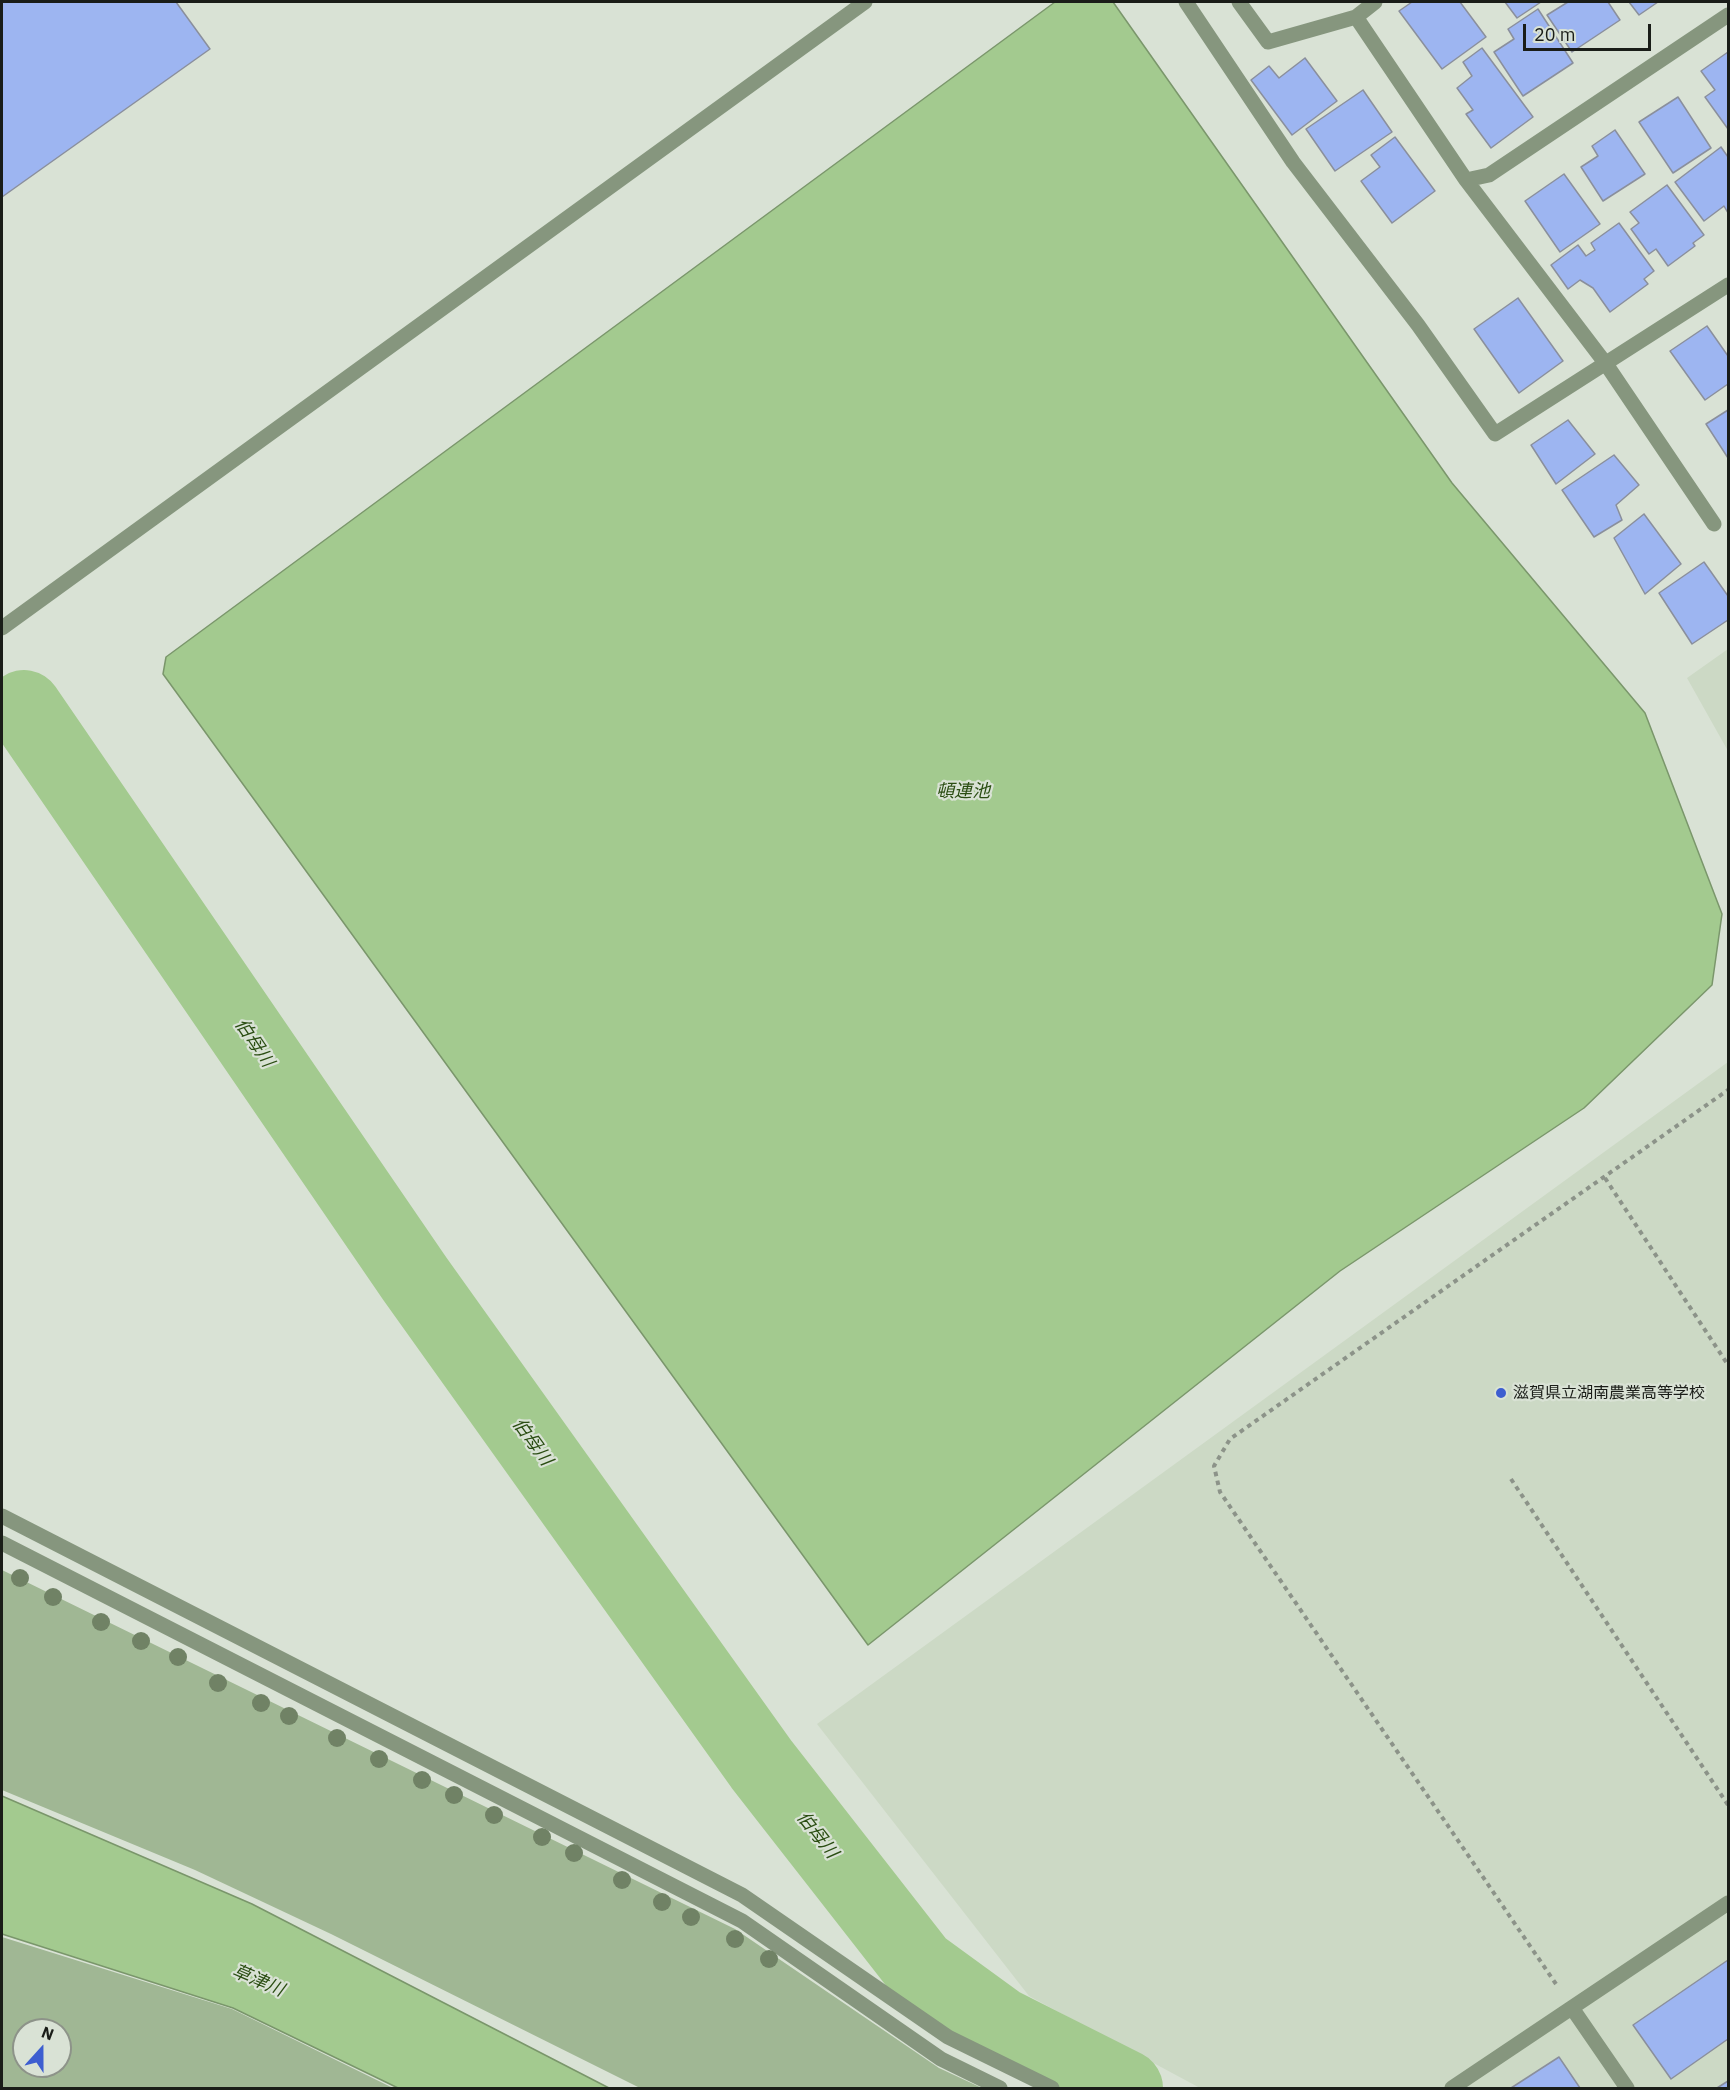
<!DOCTYPE html>
<html>
<head>
<meta charset="utf-8">
<style>
	body { margin:0 }
	#map { position:relative; width:1730px; height:2090px; overflow:hidden; background:#d9e2d5; font-family:"IBM Plex Sans",sans-serif }
	canvas { display:block }
	.frame { position:absolute; inset:0; border:3px solid #1a1d18; pointer-events:none }
	.north { position:absolute; left:12px; top:2018px; width:60px; height:60px; box-sizing:border-box; background:#d9e2d5; border:2px solid #8d9389; border-radius:50%; rotate:21deg; font-size:16px; font-weight:700; line-height:24px; text-align:center; color:#1a1d18 }
	.north::after { content:''; display:block; margin:auto; width:21px; height:27px; background:#3d5ed0; clip-path:polygon(50% 0,100% 100%,50% 72%,0 100%) }
	.scale { position:absolute; left:1523px; top:24px; width:128px; height:27px; box-sizing:border-box; border:3px solid #1a1d18; border-top:0; padding-left:8px; font-size:18px; line-height:21px; white-space:nowrap; color:#1a1d18; -webkit-text-stroke:4px #d9e2d5; paint-order:stroke }
</style>
</head>
<body>
<div id="map">
<canvas width="1730" height="2090"></canvas>
<div class="frame"></div>
<div class="north">N</div>
<div class="scale">20 m</div>
</div>
<script>
const ctx = document.querySelector('canvas').getContext('2d');
ctx.lineJoin = 'round';
function fillPath(path, color) { ctx.fillStyle = color; ctx.fill(path, 'evenodd'); }
const shape = rows => new Path2D(rows.map(r => 'M' + r).join(''));
function stroke(path, color, width, dash) { ctx.strokeStyle = color; ctx.lineWidth = width; ctx.lineCap = dash ? 'butt' : 'round'; ctx.setLineDash(dash || []); ctx.stroke(path); }
function write(font, color, halo, rows, align = 'center') {
  ctx.font = font + ' "IBM Plex Sans","Noto Sans JP",sans-serif'; ctx.lineWidth = 4.5; ctx.setLineDash([]); ctx.textBaseline = 'middle'; ctx.strokeStyle = halo; ctx.fillStyle = color; for (const [text, x, y, turn = 0] of rows) {
    ctx.save(); ctx.translate(x, y); ctx.rotate((+turn || 0) * Math.PI / 180); ctx.textAlign = isNaN(turn) ? turn : align; if (halo) ctx.strokeText(text, 0, 0); ctx.fillText(text, 0, 0); ctx.restore();
  }
}
fillPath(shape([
	[1728,649,1728,751,1687,678],
	[1728,1062,1728,2088,1200,2088,1029,1996,817,1724]
]), '#ccd9c5');
fillPath(shape([
	[2,1570,735,1929,939,2068,982,2088,640,2088,331,1934,195,1870,2,1790],
	[2,1937,232,2009,393,2088,2,2088],
	[24,2030,60,2030,60,2066,24,2066]
]), '#a0b794');
const water = shape([
	[1055,2,1113,2,1452,483,1645,713,1722,914,1712,985,1584,1108,1340,1271,868,1645,163,674,166,657,1055,2],
	[2,1796,252,1904,609,2088,398,2088,233,2008,2,1934,2,1796]
]);
fillPath(water, '#a3ca8f');
stroke(water, '#7a966b', 1.5);
stroke(shape([
	[24,708,415,1279,762,1765,919,1966,1000,2025,1125,2088]
]), '#a3ca8f', 76);
const building = shape([
	[2,2,176,2,210,49,2,197,2,2],
	[1412,2,1460,2,1486,37,1442,69,1399,11,1412,2],
	[1505,2,1541,2,1517,18,1505,2],
	[1568,2,1608,2,1620,20,1572,52,1547,15,1568,2],
	[1629,2,1658,2,1639,15,1629,2],
	[1538,9,1573,63,1523,96,1494,52,1514,39,1508,29,1538,9],
	[1482,48,1533,117,1491,148,1466,114,1473,110,1457,88,1472,76,1463,62,1482,48],
	[1728,52,1728,129,1705,97,1715,90,1701,71,1728,52],
	[1305,58,1337,101,1292,135,1251,80,1269,66,1279,78,1305,58],
	[1363,90,1392,132,1335,171,1306,129,1363,90],
	[1678,97,1711,148,1673,173,1639,122,1678,97],
	[1615,130,1645,174,1603,201,1581,167,1598,156,1592,146,1615,130],
	[1395,137,1435,191,1392,223,1361,181,1380,167,1371,155,1395,137],
	[1721,147,1728,157,1728,213,1724,206,1704,221,1675,182,1721,147],
	[1564,174,1600,224,1560,252,1525,201,1564,174],
	[1667,185,1704,235,1693,243,1695,246,1668,266,1656,249,1649,254,1631,229,1639,223,1630,212,1667,185],
	[1619,223,1654,271,1644,279,1648,284,1610,312,1593,288,1580,280,1568,289,1551,265,1578,245,1586,256,1595,250,1591,243,1619,223],
	[1518,298,1563,361,1519,393,1474,329,1518,298],
	[1707,326,1728,356,1728,384,1705,400,1670,351,1707,326],
	[1728,410,1728,458,1706,424,1728,410],
	[1568,420,1595,454,1556,484,1531,445,1568,420],
	[1614,455,1639,485,1616,505,1622,520,1594,537,1562,490,1614,455],
	[1644,514,1681,564,1645,594,1614,538,1644,514],
	[1704,562,1728,596,1728,620,1692,644,1659,593,1704,562],
	[1728,1960,1728,2039,1671,2079,1633,2025,1728,1960],
	[1559,2057,1580,2088,1511,2088,1559,2057],
	[1728,2081,1728,2088,1717,2088,1728,2081]
]);
fillPath(building, '#9db5f1');
stroke(building, '#8a8f9c', 1.5);
stroke(shape([
	[1605,1178,1728,1365],
	[1511,1479,1728,1805],
	[1556,1984,1220,1492,1214,1466,1230,1439,1728,1090]
]), '#8c9389', 4, [4.5, 4.5]);
stroke(shape([
	[1186,2,1293,162,1418,325,1495,434,1728,285],
	[1239,2,1268,42,1356,17,1375,2],
	[1356,17,1466,180,1489,175,1728,15],
	[1466,180,1606,364,1714,524],
	[2,628,865,2],
	[2,1516,742,1895,948,2037,1052,2088],
	[2,1543,742,1921,941,2059,1000,2088],
	[1572,2008,1627,2088],
	[1452,2088,1728,1903]
]), '#86967e', 15);
ctx.fillStyle = '#708265';
for (const [x, y] of [
	[20,1578],
	[53,1597],
	[101,1622],
	[141,1641],
	[178,1657],
	[218,1683],
	[261,1703],
	[289,1716],
	[337,1738],
	[379,1759],
	[422,1780],
	[454,1795],
	[494,1815],
	[542,1837],
	[574,1853],
	[622,1880],
	[662,1902],
	[691,1917],
	[735,1939],
	[769,1959]
]) { ctx.beginPath(); ctx.arc(x, y, 9, 0, 2 * Math.PI); ctx.fill(); }
for (const [x, y, r, color] of [
	[1501,1393,6,"#3d5ed0"]
]) { const dot = new Path2D(); dot.arc(x, y, r, 0, 2 * Math.PI); ctx.fillStyle = color; ctx.fill(dot); stroke(dot, '#d9e2d5', 2); }
write('16px', '#1a1d18', '#d9e2d5', [
	["滋賀県立湖南農業高等学校",1513,1393]
], 'left');
write('italic 18px', '#2b4e13', '#d9e2d5', [
	["頓連池",963,792],
	["伯母川",254,1043,56],
	["伯母川",532,1442,54],
	["伯母川",817,1835,52],
	["草津川",258,1981,23]
]);
</script>
</body>
</html>
